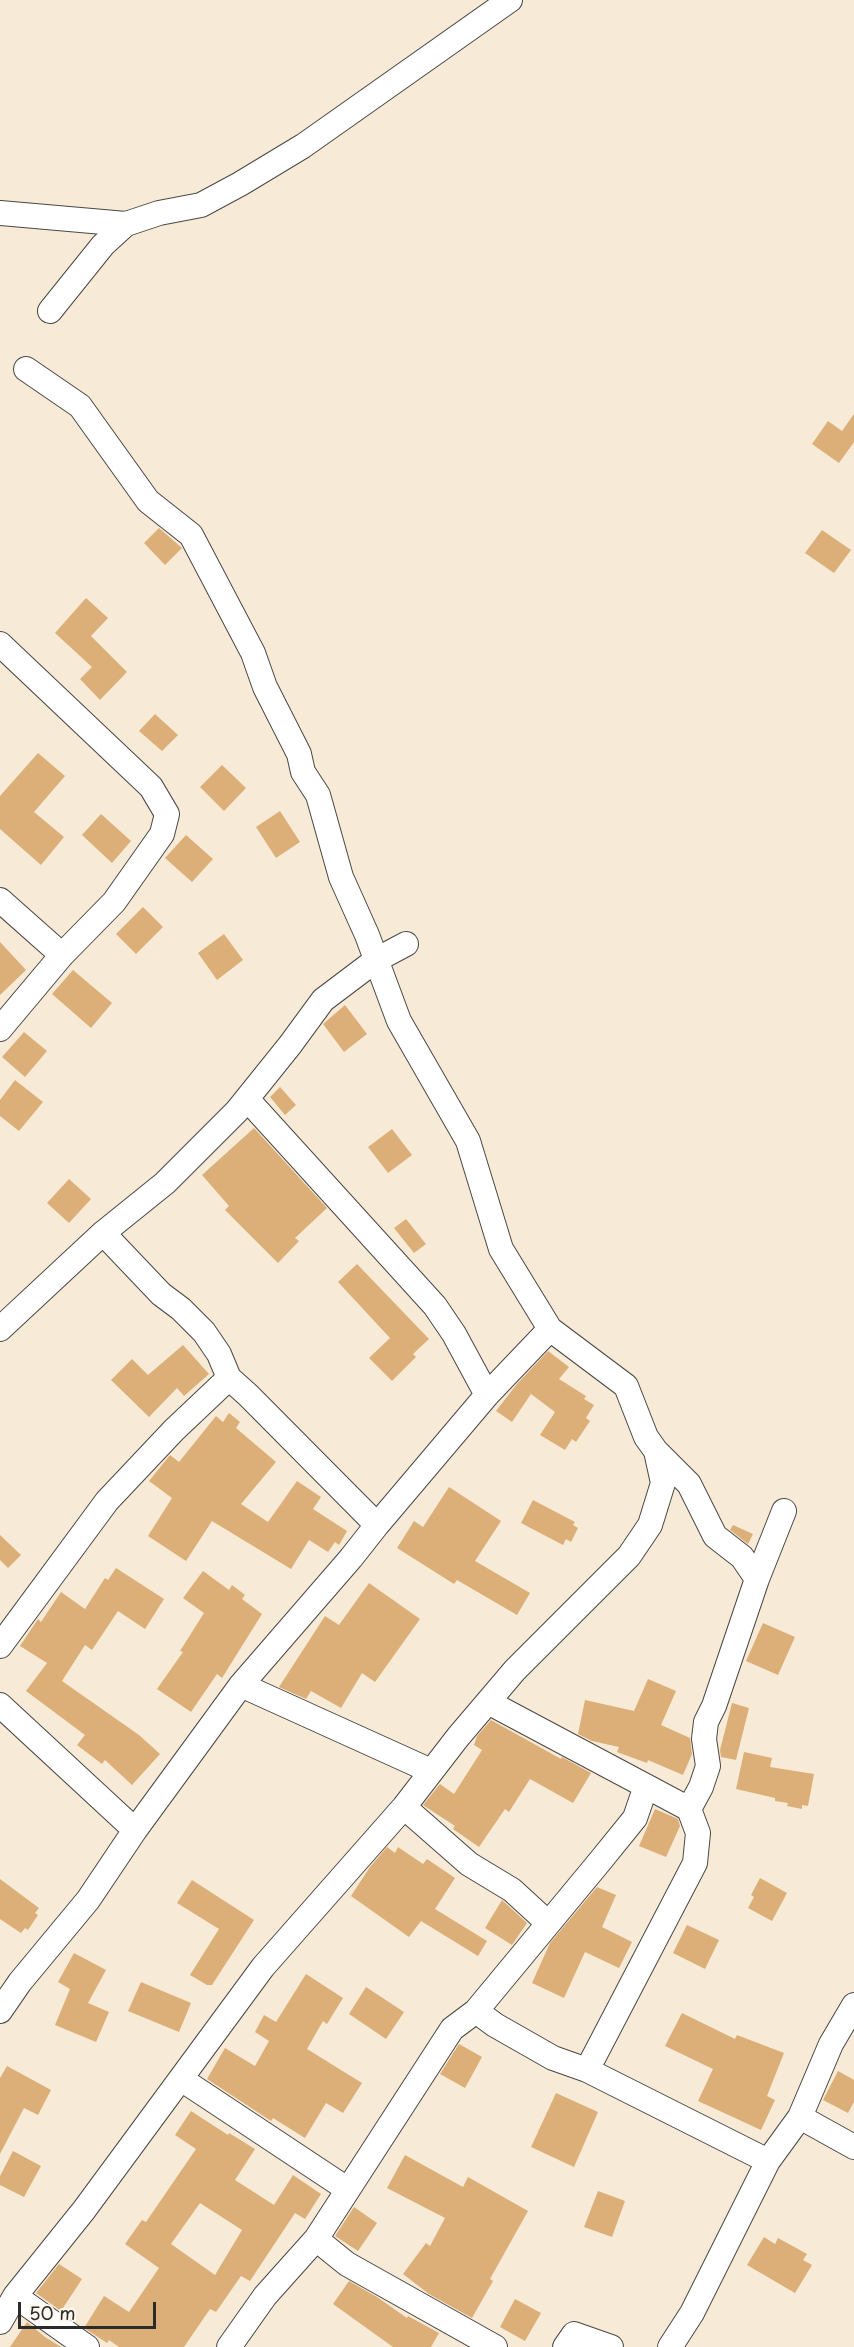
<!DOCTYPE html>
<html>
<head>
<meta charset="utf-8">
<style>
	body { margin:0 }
	#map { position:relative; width:854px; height:2347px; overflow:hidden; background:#f7ead6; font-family:"Playpen Sans",sans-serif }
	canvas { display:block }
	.scale { position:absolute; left:18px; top:2302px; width:138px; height:27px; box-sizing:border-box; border:3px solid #2b2b2b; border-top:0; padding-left:8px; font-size:18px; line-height:21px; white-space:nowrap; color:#2b2b2b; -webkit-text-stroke:4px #fbf7ec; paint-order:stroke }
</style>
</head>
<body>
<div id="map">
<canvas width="854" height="2347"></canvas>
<div class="scale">50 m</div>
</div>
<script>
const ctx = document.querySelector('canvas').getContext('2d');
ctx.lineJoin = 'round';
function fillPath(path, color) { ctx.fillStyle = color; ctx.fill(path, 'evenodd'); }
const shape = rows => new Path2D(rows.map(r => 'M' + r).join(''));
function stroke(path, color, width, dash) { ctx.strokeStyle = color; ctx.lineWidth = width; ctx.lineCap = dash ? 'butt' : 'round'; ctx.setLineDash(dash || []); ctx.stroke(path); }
fillPath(shape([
	[854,414,854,442,839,463,812,444,828,421,842,431],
	[159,528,182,548,165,565,144,543],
	[822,530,851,550,834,573,805,553],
	[86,598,108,618,91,636,127,672,100,700,80,679,92,667,55,633],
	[155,714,178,735,162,751,139,731],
	[38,753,65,776,34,812,64,837,41,865,0,829,0,796],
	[222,765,246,788,224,811,200,787],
	[280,811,300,842,276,858,256,827],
	[101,814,131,841,112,863,82,835],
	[186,835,213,859,192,882,165,858],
	[143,907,163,927,136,954,116,934],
	[224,934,243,960,217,980,198,953],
	[0,942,26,970,0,995],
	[73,970,112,1003,91,1028,52,994],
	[345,1005,367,1034,344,1052,323,1024],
	[24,1032,47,1051,25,1077,2,1057],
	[15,1080,43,1102,19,1131,0,1116,0,1100],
	[280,1087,296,1105,285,1115,270,1097],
	[254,1128,327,1208,295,1238,299,1241,278,1263,225,1210,229,1206,202,1175],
	[392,1129,412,1155,388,1173,368,1147],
	[69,1179,91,1199,69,1223,47,1203],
	[406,1219,426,1244,414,1253,394,1228],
	[357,1264,429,1339,413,1354,416,1357,392,1381,369,1358,390,1338,338,1282],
	[183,1345,209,1374,184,1396,177,1388,149,1417,111,1380,132,1359,148,1375],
	[548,1351,569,1367,559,1379,586,1396,584,1399,594,1405,586,1418,590,1421,576,1442,572,1439,565,1450,540,1435,555,1412,531,1394,512,1422,496,1411,517,1384],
	[229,1413,240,1422,236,1428,276,1462,241,1504,268,1522,297,1481,321,1497,313,1509,347,1531,339,1545,335,1542,328,1552,309,1540,291,1569,212,1521,186,1561,148,1536,172,1498,149,1481,170,1455,179,1462,216,1416,223,1422],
	[449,1487,501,1521,475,1561,530,1593,517,1615,457,1580,454,1584,397,1548,414,1521,423,1527],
	[533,1500,575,1522,573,1525,578,1528,571,1542,566,1539,563,1545,521,1523],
	[733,1525,753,1534,748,1544,730,1530],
	[0,1535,21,1555,8,1568,0,1560],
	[116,1568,164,1599,145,1629,118,1611,92,1650,85,1645,62,1681,139,1735,160,1754,132,1785,105,1760,102,1764,77,1745,85,1735,26,1691,47,1663,20,1646,38,1619,41,1622,61,1592,85,1609,105,1578,108,1580],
	[203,1571,229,1590,232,1585,245,1595,242,1599,262,1614,222,1678,217,1674,191,1712,157,1689,183,1652,180,1651,204,1613,183,1598],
	[369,1583,420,1619,375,1682,362,1673,341,1708,311,1691,306,1699,279,1687,325,1616,339,1625],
	[763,1623,795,1637,778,1675,746,1661],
	[648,1679,676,1691,661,1725,690,1738,692,1754,683,1775,648,1760,647,1763,617,1752,619,1747,592,1741,578,1734,585,1700,634,1711],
	[732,1703,749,1708,736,1760,721,1757,720,1750],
	[491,1720,561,1759,562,1757,591,1773,573,1803,530,1779,509,1812,505,1809,479,1847,453,1829,455,1826,423,1805,440,1784,454,1794,482,1750,474,1745,477,1736],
	[744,1752,772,1758,770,1767,814,1774,808,1806,802,1805,802,1809,787,1806,788,1803,775,1801,775,1798,736,1789],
	[655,1809,678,1819,680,1826,666,1857,639,1846],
	[387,1847,395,1853,398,1847,423,1864,427,1859,455,1878,435,1909,487,1941,478,1956,421,1921,409,1937,351,1896,370,1867],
	[760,1878,787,1893,772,1921,748,1908,754,1897,751,1895],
	[0,1879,39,1908,35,1913,38,1915,28,1930,25,1928,21,1933,0,1919],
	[192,1880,254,1920,212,1985,207,1985,190,1975,219,1929,177,1903],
	[597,1887,616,1895,602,1927,632,1942,619,1968,585,1952,564,1998,532,1983,550,1943],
	[502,1900,527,1923,512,1945,485,1928],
	[687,1925,719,1940,705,1969,673,1953],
	[74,1953,106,1970,88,2003,109,2012,96,2042,55,2025,70,1989,58,1982],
	[306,1974,343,1998,327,2024,323,2021,307,2049,362,2083,343,2113,326,2103,305,2138,273,2118,271,2121,207,2079,225,2048,255,2066,269,2041,255,2032,264,2015,276,2022],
	[141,1982,191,2003,179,2032,128,2011],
	[366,1987,404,2012,386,2039,349,2014],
	[682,2013,735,2039,737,2035,784,2053,767,2096,775,2100,761,2130,698,2101,713,2069,665,2046],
	[459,2044,482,2057,465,2088,440,2074],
	[7,2066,51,2090,38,2115,24,2108,0,2154,0,2078],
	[838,2071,854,2080,854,2102,848,2113,823,2100],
	[556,2093,598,2112,574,2167,531,2147],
	[191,2111,228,2135,229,2133,255,2149,235,2180,274,2205,293,2175,321,2194,305,2219,295,2213,250,2281,241,2276,216,2312,210,2309,184,2347,119,2347,109,2340,107,2343,84,2328,104,2296,129,2312,159,2268,125,2244,142,2220,146,2222,196,2149,175,2135],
	[200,2203,242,2230,215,2275,171,2244],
	[13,2151,41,2166,24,2197,0,2185,0,2176],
	[405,2155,463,2187,468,2177,528,2211,490,2279,493,2281,472,2318,429,2294,403,2274,426,2243,430,2246,445,2218,387,2188],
	[598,2191,625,2201,612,2237,584,2227],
	[354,2207,377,2223,358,2251,335,2236],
	[764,2237,775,2244,778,2238,807,2254,803,2260,812,2265,795,2293,747,2265],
	[59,2264,82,2279,61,2311,36,2293],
	[349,2281,377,2297,407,2318,408,2316,439,2333,431,2347,393,2347,333,2304],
	[515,2299,541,2313,525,2341,500,2327],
	[27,2322,45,2337,61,2347,10,2347]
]), '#ddaf78');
const minor = shape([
	[0,213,126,224,159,213,201,205,240,184,303,146,510,0],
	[50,311,103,245,126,224],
	[26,369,80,406,148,501,191,535,253,653,265,687,299,754,303,772,318,795,341,877,367,935,399,1021,468,1141,501,1249,550,1329,626,1386,646,1437,656,1451,689,1484,715,1536,742,1557,757,1579],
	[0,644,151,787,167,814,162,834,114,902,62,955,0,1029],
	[0,900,62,955],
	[247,1099,435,1306,454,1334,487,1395],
	[103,1233,161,1294,181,1309,204,1332,219,1354,229,1378,248,1395,377,1525],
	[0,1329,103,1233,165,1183,237,1111,290,1045,323,1000,376,960,406,944],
	[0,1646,107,1501,174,1430,229,1378],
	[241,1685,431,1771],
	[488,1702,689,1809],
	[0,1705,135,1830],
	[404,1807,469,1864,512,1890,548,1923],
	[0,2011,20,1982,88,1900,135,1830,241,1685,351,1558,377,1525,487,1395,550,1329],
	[476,2011,495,2025,553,2058,587,2070,768,2161],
	[587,2070,695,1863,698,1833,689,1809,701,1787,708,1766,704,1739,706,1722,714,1706,757,1579,784,1511],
	[181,2079,347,2189],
	[800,2117,854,2147],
	[316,2239,347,2264,495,2347],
	[15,2296,87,2347],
	[0,2322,15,2296,84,2210,263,1967,404,1807,458,1737,515,1670,629,1556,650,1525,663,1483,656,1451],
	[229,2347,265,2296,316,2239,452,2029,476,2011,601,1860,635,1818,646,1786],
	[565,2347,574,2334,611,2347],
	[670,2347,692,2313,768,2161,800,2117,831,2044,854,2005]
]);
stroke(minor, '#4a4845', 26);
stroke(minor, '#fff', 24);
</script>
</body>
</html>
